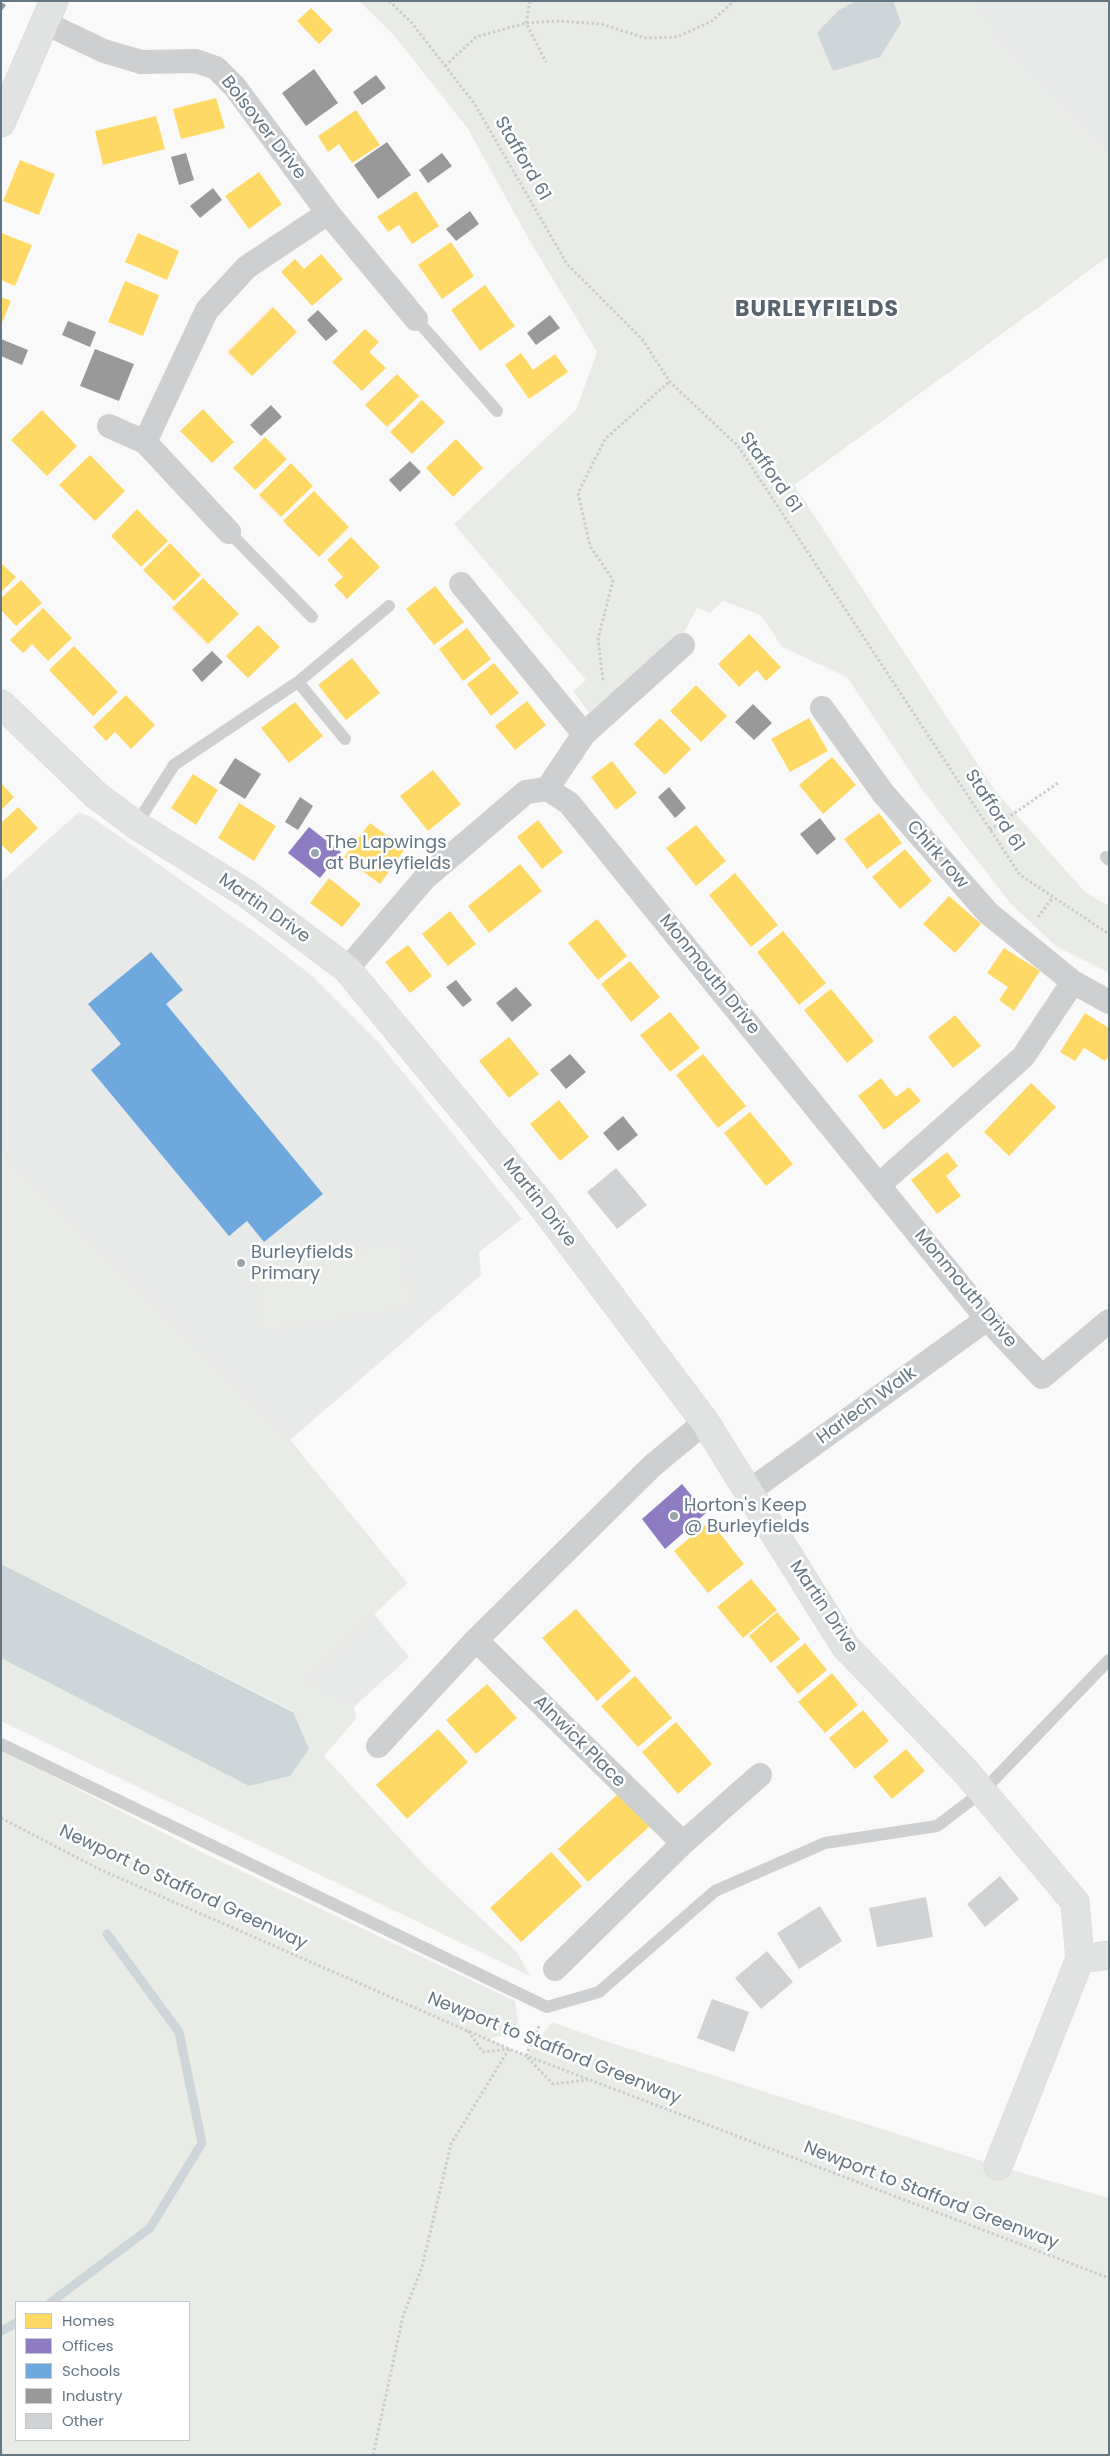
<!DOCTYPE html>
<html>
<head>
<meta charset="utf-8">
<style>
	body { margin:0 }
	#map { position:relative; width:1110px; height:2456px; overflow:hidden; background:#f9f9f9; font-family:Poppins,sans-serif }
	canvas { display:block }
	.frame { position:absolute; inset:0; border:2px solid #657683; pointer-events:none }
	.legend { position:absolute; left:15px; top:2301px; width:175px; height:140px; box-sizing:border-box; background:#fff; border:1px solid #c1c8cd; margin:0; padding:6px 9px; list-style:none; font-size:15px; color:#657683 }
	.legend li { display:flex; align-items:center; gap:10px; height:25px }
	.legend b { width:25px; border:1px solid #c1c8cd }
</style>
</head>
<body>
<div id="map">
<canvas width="1110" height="2456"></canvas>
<div class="frame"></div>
<ul class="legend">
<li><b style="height:14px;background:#ffd966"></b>Homes</li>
<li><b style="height:14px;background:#8e7cc3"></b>Offices</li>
<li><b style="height:14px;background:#6fa8dc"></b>Schools</li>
<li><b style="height:14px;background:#999"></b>Industry</li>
<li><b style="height:14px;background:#d0d2d3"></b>Other</li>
</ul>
</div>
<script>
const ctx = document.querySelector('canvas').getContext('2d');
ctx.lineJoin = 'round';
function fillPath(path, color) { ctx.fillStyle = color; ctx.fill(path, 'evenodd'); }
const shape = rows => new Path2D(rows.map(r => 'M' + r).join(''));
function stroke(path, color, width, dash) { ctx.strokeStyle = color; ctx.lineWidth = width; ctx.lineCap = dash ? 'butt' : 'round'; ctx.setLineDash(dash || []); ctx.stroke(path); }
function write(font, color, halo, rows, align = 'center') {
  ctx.font = font + ' Poppins,sans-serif'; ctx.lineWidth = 5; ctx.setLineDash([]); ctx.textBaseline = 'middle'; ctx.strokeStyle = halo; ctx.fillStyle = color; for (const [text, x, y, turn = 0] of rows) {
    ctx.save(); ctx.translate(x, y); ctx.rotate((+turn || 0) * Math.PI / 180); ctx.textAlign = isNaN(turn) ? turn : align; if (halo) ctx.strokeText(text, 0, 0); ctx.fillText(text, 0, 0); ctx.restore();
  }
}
fillPath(shape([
	[974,1,1109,1,1109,154,998,44],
	[79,812,93,818,270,943,312,976,380,1044,522,1219,479,1252,481,1275,290,1440,407,1583,374,1614,409,1657,354,1707,1,1522,1,882]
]), '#e8e9e9');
fillPath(shape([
	[359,1,974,1,998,44,1109,154,1109,256,794,485,996,792,1085,892,1109,906,1109,973,1057,947,1011,904,923,791,847,677,782,647,761,615,723,601,710,613,697,608,682,636,594,719,573,691,586,680,454,524,576,410,597,352,531,243,468,129,393,34],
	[1,1154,290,1440,407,1583,306,1681,354,1707,356,1719,324,1756,426,1867,517,1952,530,1976,1,1721,1,1658,249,1786,293,1711,1,1564],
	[401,1243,412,1307,264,1331,254,1266],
	[1,1750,199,1851,515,2001,519,2031,489,2039,526,2056,552,2022,608,2042,998,2166,1109,2198,1109,2455,1,2455],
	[16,2302,189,2302,189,2440,16,2440]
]), '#e8ebe6');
fillPath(shape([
	[856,1,893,1,901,23,880,57,833,71,817,33,839,10],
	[1,1564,293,1712,309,1749,290,1776,249,1786,1,1658]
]), '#ced6d9');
fillPath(shape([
	[311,8,333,30,319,44,297,21],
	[216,98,225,128,181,139,173,109],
	[356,110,380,145,352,163,339,144,328,152,318,136],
	[156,116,165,149,103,165,95,131],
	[20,160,55,174,39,215,3,201],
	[259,172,282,204,249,229,225,196],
	[416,191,439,226,412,244,399,225,388,232,377,217],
	[1,233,32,245,15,286,1,280],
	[138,233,179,251,167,280,125,262],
	[451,242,474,276,442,299,418,265],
	[321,254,343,279,312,306,281,272,295,259,304,269],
	[125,281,159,295,143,336,108,322],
	[485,285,515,326,480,351,451,310],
	[1,297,11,301,1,325],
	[273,307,297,332,252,376,228,352],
	[365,329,379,342,369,352,386,368,362,391,332,362],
	[521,353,533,370,555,354,568,372,529,399,505,365],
	[397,374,419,396,387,427,365,405],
	[422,400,445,422,412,454,390,432],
	[203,409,234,442,212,463,180,431],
	[42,410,77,446,47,476,11,440],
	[265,437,287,459,255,490,233,468],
	[456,439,483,468,453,497,426,468],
	[90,455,125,491,95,521,59,485],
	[291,463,313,486,281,517,259,495],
	[314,491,349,527,319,557,283,521],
	[137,509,168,541,141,567,111,536],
	[351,537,380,567,347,599,334,585,343,577,327,560],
	[170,543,201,575,174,601,143,570],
	[1,563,16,577,1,592],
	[203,578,239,614,208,644,172,608],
	[21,580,42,603,16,626,1,610,1,598],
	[435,586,464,622,434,645,406,609],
	[43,608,72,638,48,661,32,644,23,653,10,640],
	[258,625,280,647,248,678,226,656],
	[467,628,491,659,463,681,439,649],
	[749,634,781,667,766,681,757,670,739,687,718,664],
	[74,646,118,692,93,716,49,670],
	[352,658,380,693,346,720,318,685],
	[494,663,519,693,491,716,467,684],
	[696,685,727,716,701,742,670,711],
	[126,695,155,725,131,749,115,732,106,741,93,727],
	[527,701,546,725,515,750,495,726],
	[295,702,323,736,289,763,261,728],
	[660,718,691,749,665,775,634,744],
	[809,718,828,751,790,772,771,739],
	[832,757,856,785,823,814,799,785],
	[612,761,637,793,616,810,591,777],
	[433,770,461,804,428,831,400,796],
	[193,774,218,790,196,825,171,808],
	[1,783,14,797,1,810],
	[239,803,276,826,254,861,218,838],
	[18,807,38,828,11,854,1,844,1,823],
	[879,813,902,843,867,869,844,839],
	[538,820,563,852,542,869,517,837],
	[370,823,405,849,380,884,344,857],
	[696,825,726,861,696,886,666,848],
	[905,849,932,881,900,909,872,877],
	[520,864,542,891,489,933,468,906],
	[735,873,778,925,751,947,709,895],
	[329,878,361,904,342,927,310,903],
	[949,896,981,924,955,953,923,924],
	[450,911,476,944,448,966,422,934],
	[597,919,627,956,598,980,568,943],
	[783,931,826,983,799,1005,757,952],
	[408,945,432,976,410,993,385,962],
	[1004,948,1040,971,1014,1011,999,1000,1008,987,987,973],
	[630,961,660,997,631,1022,601,984],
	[831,989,874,1041,847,1063,804,1010],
	[670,1012,700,1048,670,1072,640,1035],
	[1085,1013,1109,1028,1109,1056,1105,1061,1084,1048,1075,1061,1060,1052],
	[955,1015,981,1046,953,1068,928,1037],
	[509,1037,539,1074,509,1098,479,1061],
	[703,1054,746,1106,718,1128,676,1075],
	[881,1078,896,1097,909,1087,921,1101,884,1130,858,1096],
	[1031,1083,1056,1107,1009,1156,984,1132],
	[559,1100,589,1137,560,1161,530,1124],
	[750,1112,793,1164,766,1186,724,1133],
	[947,1152,958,1166,946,1176,961,1196,937,1214,911,1180],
	[710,1521,744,1564,708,1593,674,1551],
	[751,1579,777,1610,743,1638,717,1607],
	[576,1609,631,1671,597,1701,542,1638],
	[777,1612,800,1639,771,1663,749,1636],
	[805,1643,827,1670,798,1694,776,1667],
	[832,1673,858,1705,825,1733,798,1702],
	[635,1676,672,1718,638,1747,601,1706],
	[487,1684,517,1718,476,1754,446,1720],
	[863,1710,889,1741,855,1769,829,1738],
	[676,1722,712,1764,678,1794,642,1752],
	[438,1729,468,1762,407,1819,376,1785],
	[906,1749,925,1771,892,1799,873,1777],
	[619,1793,650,1826,588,1882,558,1849],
	[551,1852,582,1886,521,1942,490,1908]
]), '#ffd966');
fillPath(shape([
	[309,827,341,852,320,878,288,853],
	[682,1484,706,1513,665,1549,642,1519]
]), '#8e7cc3');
fillPath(shape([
	[151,952,183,990,166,1004,323,1194,264,1242,247,1221,229,1236,91,1070,121,1044,88,1004]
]), '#6fa8dc');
fillPath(shape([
	[1,2,6,5,1,12],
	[314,69,338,103,306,126,282,93],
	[376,75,386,88,362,105,353,92],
	[387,142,411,175,378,199,354,165],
	[186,153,194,180,179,185,171,157],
	[442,153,452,166,428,183,419,170],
	[213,188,222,200,200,218,190,206],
	[470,211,479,224,456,241,446,229],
	[318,310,338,331,326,341,307,320],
	[550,315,560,328,536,345,527,333],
	[68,321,96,332,90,347,62,335],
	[1,339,28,350,22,365,1,356],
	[95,349,134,364,119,401,80,386],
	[271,405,282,417,261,436,250,425],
	[410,461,421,472,400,492,389,480],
	[212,651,223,662,202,682,192,670],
	[753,704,772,723,754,740,735,722],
	[235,758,261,774,245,799,219,783],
	[669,787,686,808,675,818,658,797],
	[300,797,313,806,298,830,285,822],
	[820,818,836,839,817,855,800,834],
	[456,980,472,1000,463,1007,446,987],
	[516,987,532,1005,512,1022,496,1003],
	[570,1054,586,1072,566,1089,550,1070],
	[623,1116,638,1135,618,1151,603,1133]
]), '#999');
stroke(shape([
	[51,2302,150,2228,202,2143,179,2032,107,1934],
	[1,2331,16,2323]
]), '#ced6d9', 9);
fillPath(shape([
	[616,1168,647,1205,617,1229,587,1192],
	[1000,1876,1019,1899,985,1927,967,1904],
	[926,1897,933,1937,877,1947,869,1908],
	[820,1906,842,1941,799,1969,777,1933],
	[767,1951,793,1982,761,2009,735,1978],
	[712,1999,749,2012,734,2052,697,2038]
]), '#d0d2d3');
const secondary = shape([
	[1,123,54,1],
	[1,704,96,795,136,825,247,894,347,969,541,1204,705,1422,845,1646,965,1771,1075,1902,1080,1959,998,2166],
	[1080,1959,1109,1955]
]);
stroke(secondary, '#d5d6d7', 29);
stroke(shape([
	[389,1,411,22,474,103,567,264,642,339,670,382,738,446,1020,875,1109,934],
	[530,1,526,23,546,62],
	[445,66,476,37,526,23,559,21,601,24,645,38,677,37,712,21,734,1],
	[603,680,598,639,613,580,590,546,578,493,605,439,669,382],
	[990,830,1058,783],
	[1038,917,1053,897],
	[1,1818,101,1870,509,2049,1109,2278],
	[539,2026,526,2056,553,2084,588,2080],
	[468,2031,483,2052,509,2049],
	[373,2455,403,2316,422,2267,451,2144,509,2049]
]), '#cbcccd', 3, [2.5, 2.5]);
stroke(shape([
	[416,319,497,411],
	[229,532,312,617],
	[298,682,389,606],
	[136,825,174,765,298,682,345,739],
	[1106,857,1109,860],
	[1,1744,547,2007,599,1992,715,1891,825,1843,937,1826,982,1792,1109,1660]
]), '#cecfd0', 12);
stroke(shape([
	[45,23,104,51,141,62,196,61,216,68,235,87,328,213,416,319],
	[109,426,145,442,207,310,247,267,328,213],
	[145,442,229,532],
	[461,584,584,734,547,789],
	[822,708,883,793,988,913,1073,982,1109,1002],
	[584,734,683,645],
	[347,969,425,878,526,792,547,789,569,803,987,1319,1042,1377,1109,1321],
	[879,1185,1023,1057,1073,982],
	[748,1492,987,1319],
	[476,1640,683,1843],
	[378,1746,476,1640,652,1466,705,1422],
	[555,1969,683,1843,760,1775]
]), '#cecfd0', 24);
stroke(secondary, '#e1e2e2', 28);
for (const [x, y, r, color] of [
	[315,853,5,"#99a4ac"],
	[241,1263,5,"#99a4ac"],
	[674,1516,5,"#99a4ac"]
]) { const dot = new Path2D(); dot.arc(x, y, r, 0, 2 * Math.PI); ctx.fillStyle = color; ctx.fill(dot); stroke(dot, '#fff', 2); }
write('18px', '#657683', '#fff', [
	["Bolsover Drive",263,128,52],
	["Stafford 61",522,159,60],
	["Stafford 61",770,473,55],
	["Stafford 61",994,811,57],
	["Chirk row",937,855,49],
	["Martin Drive",264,909,35],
	["Monmouth Drive",709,975,51],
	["Martin Drive",539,1203,52],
	["Monmouth Drive",965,1289,50],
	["Harlech Walk",867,1406,-36],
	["Martin Drive",823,1607,56],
	["Alnwick Place",579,1742,45],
	["Newport to Stafford Greenway",183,1888,25],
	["Newport to Stafford Greenway",554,2049,22],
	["Newport to Stafford Greenway",931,2196,21]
]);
write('18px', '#657683', '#fff', [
	["The Lapwings",325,843],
	["at Burleyfields",325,864],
	["Burleyfields",251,1253],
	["Primary",251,1274],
	["Horton's Keep",684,1506],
	["@ Burleyfields",684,1527]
], 'left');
ctx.letterSpacing = '1px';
write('bold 22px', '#57646e', '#fff', [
	["BURLEYFIELDS",817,310]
]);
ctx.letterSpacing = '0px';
</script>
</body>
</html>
